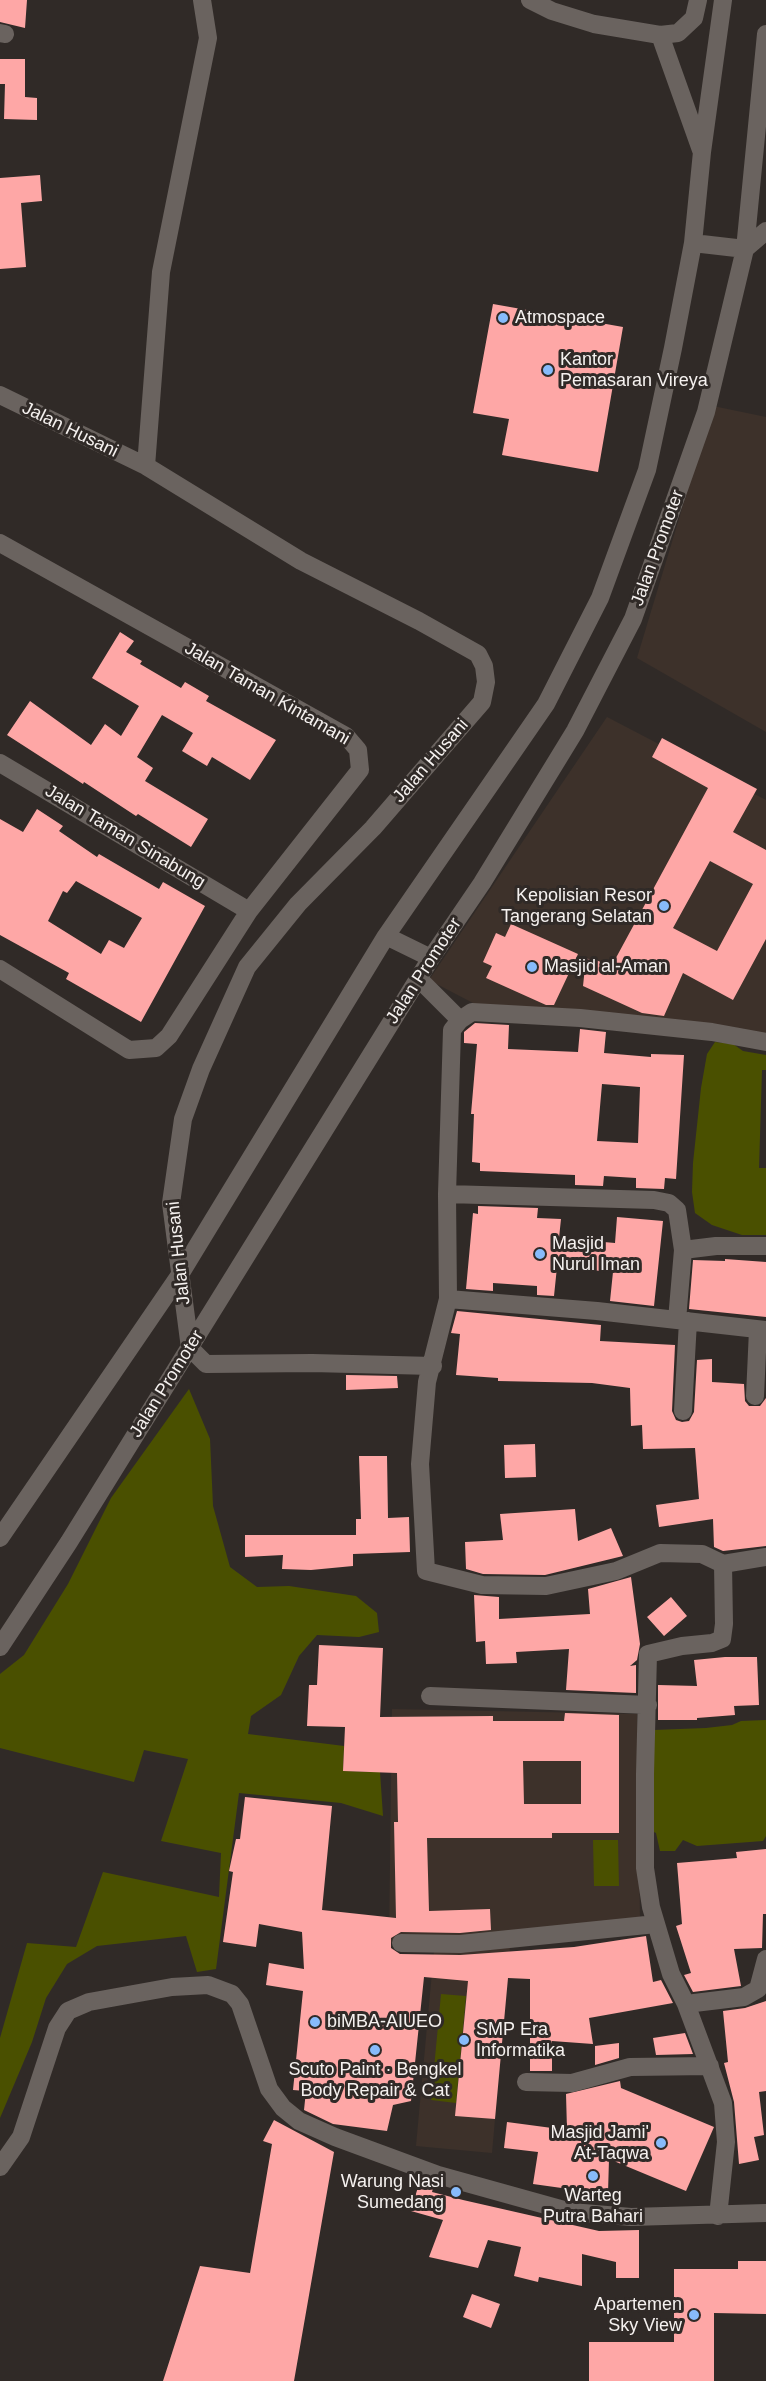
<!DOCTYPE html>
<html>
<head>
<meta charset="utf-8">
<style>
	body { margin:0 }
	canvas { display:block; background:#302a27 }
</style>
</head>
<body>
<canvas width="766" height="2381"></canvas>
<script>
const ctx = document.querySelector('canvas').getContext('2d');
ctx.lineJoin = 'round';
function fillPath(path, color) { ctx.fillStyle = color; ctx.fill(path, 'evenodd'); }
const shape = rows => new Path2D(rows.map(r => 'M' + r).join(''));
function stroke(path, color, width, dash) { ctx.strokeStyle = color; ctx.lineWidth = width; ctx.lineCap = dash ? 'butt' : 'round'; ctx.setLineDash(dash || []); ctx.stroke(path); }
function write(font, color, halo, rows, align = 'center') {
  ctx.font = font + ' Helvetica,sans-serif'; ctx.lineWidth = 6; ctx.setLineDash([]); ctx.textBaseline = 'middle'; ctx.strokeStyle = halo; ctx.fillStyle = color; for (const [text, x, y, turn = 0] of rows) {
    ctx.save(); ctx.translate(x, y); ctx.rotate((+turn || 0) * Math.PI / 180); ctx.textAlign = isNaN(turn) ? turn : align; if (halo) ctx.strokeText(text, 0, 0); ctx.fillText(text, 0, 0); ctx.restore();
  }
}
fillPath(shape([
	[713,406,766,417,766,732,637,658],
	[607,717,766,800,766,1035,475,1004,429,980],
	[392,1709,637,1714,640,1922,389,1943],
	[435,1940,510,1947,492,2153,416,2146]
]), '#3d312a');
fillPath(shape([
	[715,1042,733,1044,743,1051,766,1055,766,1070,762,1070,759,1168,766,1168,766,1235,742,1235,712,1225,695,1213,692,1192,693,1163,701,1088,707,1054],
	[189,1389,210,1439,213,1506,230,1567,257,1587,289,1586,356,1596,377,1613,379,1632,359,1637,317,1635,299,1656,281,1695,251,1716,248,1734,344,1746,343,1771,380,1772,383,1816,341,1803,239,1793,216,1969,197,1972,186,1936,97,1946,67,1964,46,1998,32,2042,0,2118,0,2038,27,1943,76,1947,103,1872,219,1897,221,1853,161,1841,188,1759,144,1750,134,1782,0,1748,0,1674,24,1655,68,1584,111,1498],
	[766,1720,766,1836,763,1841,697,1846,683,1840,675,1851,660,1851,656,1833,652,1831,654,1730,706,1728,732,1725,741,1721],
	[593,1840,618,1840,619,1886,594,1886],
	[441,1994,466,1996,456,2103,431,2100]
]), '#4a5000');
fillPath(shape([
	[0,0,27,0,25,28,0,22],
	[0,59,25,59,25,97,37,98,37,120,4,119,5,84,0,84],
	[40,175,42,201,21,203,26,267,0,269,0,178],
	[493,304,623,327,598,472,502,455,509,419,473,413],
	[120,632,134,641,126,652,142,661,140,664,181,688,185,682,209,696,206,701,276,740,250,780,212,757,207,766,182,751,193,733,162,715,137,757,153,768,145,781,208,819,191,847,138,814,136,816,84,782,83,784,7,735,30,701,91,745,105,724,121,736,139,706,92,678],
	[662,738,757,789,733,832,766,850,766,939,733,1000,683,973,664,1016,642,1013,583,986,586,958,591,960,592,958,611,967,708,788,652,757],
	[710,861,753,884,717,951,673,928],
	[37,809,63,826,59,831,97,857,99,854,159,889,163,882,205,906,141,1022,66,979,69,973,0,935,0,819,23,832],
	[76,881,142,918,124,948,109,940,101,954,48,921,63,891,67,893],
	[511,924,578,954,554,1005,546,1005,486,978,492,966,483,962,496,933,505,937],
	[475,1023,509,1025,508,1049,578,1052,580,1029,606,1032,604,1053,651,1057,651,1054,684,1055,676,1179,665,1178,664,1189,636,1188,636,1178,604,1176,603,1186,575,1185,575,1175,480,1171,480,1163,472,1162,474,1114,471,1114,477,1044,464,1043,464,1032],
	[602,1084,640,1087,638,1143,597,1141],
	[478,1206,538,1208,537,1218,561,1219,559,1238,615,1243,617,1217,663,1221,654,1306,610,1301,613,1272,557,1267,554,1296,537,1295,537,1286,493,1283,493,1291,466,1289,473,1213,478,1214],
	[725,1259,766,1262,766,1317,689,1309,693,1260,725,1261],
	[457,1311,601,1325,600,1341,675,1345,672,1411,676,1420,682,1422,689,1421,694,1412,697,1360,712,1359,712,1382,744,1384,745,1401,749,1406,760,1406,766,1398,766,1546,723,1551,714,1547,713,1519,659,1527,656,1505,699,1499,695,1448,643,1449,642,1425,631,1426,630,1388,592,1383,498,1381,498,1378,456,1375,460,1334,451,1333],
	[346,1375,397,1376,398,1388,346,1390],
	[535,1444,536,1477,505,1478,504,1445],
	[359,1456,387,1456,388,1518,409,1517,410,1552,353,1554,353,1566,311,1570,282,1569,283,1555,245,1557,245,1535,356,1535,356,1519,361,1519],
	[575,1509,578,1541,611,1528,623,1556,545,1575,483,1574,466,1569,465,1542,503,1540,500,1514],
	[631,1577,640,1644,637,1660,630,1666,636,1665,636,1693,566,1690,569,1649,516,1652,517,1663,486,1664,485,1641,476,1642,474,1595,499,1597,499,1619,590,1614,588,1589],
	[671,1597,687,1616,664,1636,647,1617],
	[319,1645,383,1648,380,1717,493,1716,493,1721,564,1721,565,1713,619,1715,619,1833,552,1833,552,1838,427,1838,429,1911,490,1909,491,1930,460,1933,401,1932,391,1938,391,1948,400,1954,460,1955,574,1947,646,1936,653,1982,661,1980,673,2003,589,2018,593,2044,552,2041,552,2071,530,2071,530,1979,508,1978,495,2119,455,2116,468,1981,424,1977,411,2101,393,2105,387,2131,333,2124,304,2110,306,2091,293,2090,303,1991,266,1985,269,1963,304,1969,302,1932,259,1924,256,1947,223,1942,233,1872,229,1871,236,1839,240,1839,245,1797,332,1806,322,1910,396,1918,394,1822,398,1822,397,1773,343,1771,345,1727,307,1726,309,1685,317,1685],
	[523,1761,581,1761,581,1804,524,1804],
	[725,1657,757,1657,759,1705,734,1706,735,1715,697,1718,697,1720,658,1720,658,1685,697,1686,694,1660],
	[766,1849,766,1914,763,1914,762,1948,734,1949,741,1986,693,1992,684,1975,691,1973,676,1926,682,1924,677,1863,737,1858,736,1852],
	[766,2001,766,2091,759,2092,764,2135,754,2137,759,2160,739,2164,734,2102,724,2063,728,2062,723,2011,745,2008],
	[685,2033,693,2054,656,2055,653,2038],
	[619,2043,619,2058,595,2065,595,2046],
	[620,2081,621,2088,714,2127,686,2191,609,2159,608,2193,576,2193,576,2190,533,2184,538,2152,504,2148,507,2122,567,2130,566,2094],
	[274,2120,334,2152,294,2381,163,2381,200,2266,250,2273,272,2144,263,2141],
	[420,2180,434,2185,432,2192,463,2200,599,2231,639,2230,639,2278,616,2278,616,2262,582,2254,582,2286,539,2277,538,2282,514,2276,521,2247,488,2240,478,2268,429,2257,443,2220,411,2211],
	[738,2261,766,2261,766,2314,714,2313,714,2381,589,2381,589,2342,674,2342,674,2269,738,2269],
	[472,2294,500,2304,491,2328,463,2317]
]), '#fea7a6');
stroke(shape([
	[530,0,552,11,594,24,660,35,678,33,694,18,698,0],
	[0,33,5,34],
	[660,35,701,150],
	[693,243,745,249],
	[745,249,766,231],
	[0,395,146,466,301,561,419,621,478,654,484,666,486,682,482,702,373,828,298,904,247,967,201,1069,183,1119,171,1203,190,1348],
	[146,466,161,272,208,38,202,0],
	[0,543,346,736,358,750,360,770,249,911,169,1036,156,1048,129,1050,0,969],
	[0,763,249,911],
	[386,936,431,958],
	[418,978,460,1020],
	[447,1194,654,1200,669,1203,677,1210,683,1250,716,1246,766,1246],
	[448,1299,597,1311,766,1330],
	[677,1320,683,1250],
	[190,1348,206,1364,312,1363,433,1366],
	[755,1396,758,1330],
	[683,1411,688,1321],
	[0,1538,179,1276,386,936,546,704,600,598,647,470,673,348,693,243,702,152,723,0],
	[723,1564,766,1557],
	[0,1647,69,1542,431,958,482,883,575,731,633,619,706,412,745,249,766,34],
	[430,1696,648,1705],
	[401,1943,460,1944,656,1924],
	[686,2004,744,1997,758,1989,766,1959],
	[526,2082,572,2083,630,2067,710,2066],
	[0,2167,21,2137,57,2028,68,2011,89,2002,172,1987,208,1985,232,1994,240,2004,269,2089,283,2108,299,2121,335,2137,438,2175,571,2212,631,2217,766,2213],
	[718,2216,726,2142,723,2103,686,2004,671,1974,651,1907,645,1868,645,1774,648,1654,682,1646,712,1643,722,1639,724,1624,723,1564,702,1554,660,1553,616,1571,546,1586,482,1585,426,1571,420,1464,427,1382,448,1299,447,1194,452,1030,460,1020,472,1012,580,1018,712,1032,766,1042]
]), '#6a635f', 18);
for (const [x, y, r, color] of [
	[503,318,6,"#87bbfb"],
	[548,370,6,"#87bbfb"],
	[664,906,6,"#87bbfb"],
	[532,967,6,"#87bbfb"],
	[540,1254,6,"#87bbfb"],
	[315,2022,6,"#87bbfb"],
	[464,2040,6,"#87bbfb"],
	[375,2050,6,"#87bbfb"],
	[661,2143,6,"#87bbfb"],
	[593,2176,6,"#87bbfb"],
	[456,2192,6,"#87bbfb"],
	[694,2315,6,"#87bbfb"]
]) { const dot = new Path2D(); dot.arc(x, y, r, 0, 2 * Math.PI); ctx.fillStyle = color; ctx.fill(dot); stroke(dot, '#302a27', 2); }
write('18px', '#f5f1ef', '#302a27', [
	["Atmospace",515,318],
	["Kantor",560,360],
	["Pemasaran Vireya",560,381],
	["Kepolisian Resor",652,896,"right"],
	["Tangerang Selatan",652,917,"right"],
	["Masjid al-Aman",544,967],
	["Masjid",552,1244],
	["Nurul Iman",552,1265],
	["biMBA-AIUEO",327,2022],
	["SMP Era",476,2030],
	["Informatika",476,2051],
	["Scuto Paint · Bengkel",375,2070,"center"],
	["Body Repair & Cat",375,2091,"center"],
	["Masjid Jami'",649,2133,"right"],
	["At-Taqwa",649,2154,"right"],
	["Warung Nasi",444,2182,"right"],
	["Sumedang",444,2203,"right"],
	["Warteg",593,2196,"center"],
	["Putra Bahari",593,2217,"center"],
	["Apartemen",682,2305,"right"],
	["Sky View",682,2326,"right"]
], 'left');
write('18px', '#f5f1ef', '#302a27', [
	["Jalan Husani",70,430,26],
	["Jalan Promoter",658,548,-70],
	["Jalan Taman Kintamani",267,694,30],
	["Jalan Husani",431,761,-49],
	["Jalan Taman Sinabung",125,837,31],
	["Jalan Promoter",424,971,-57],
	["Jalan Husani",179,1253,-96],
	["Jalan Promoter",167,1384,-58]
]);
</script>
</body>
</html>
